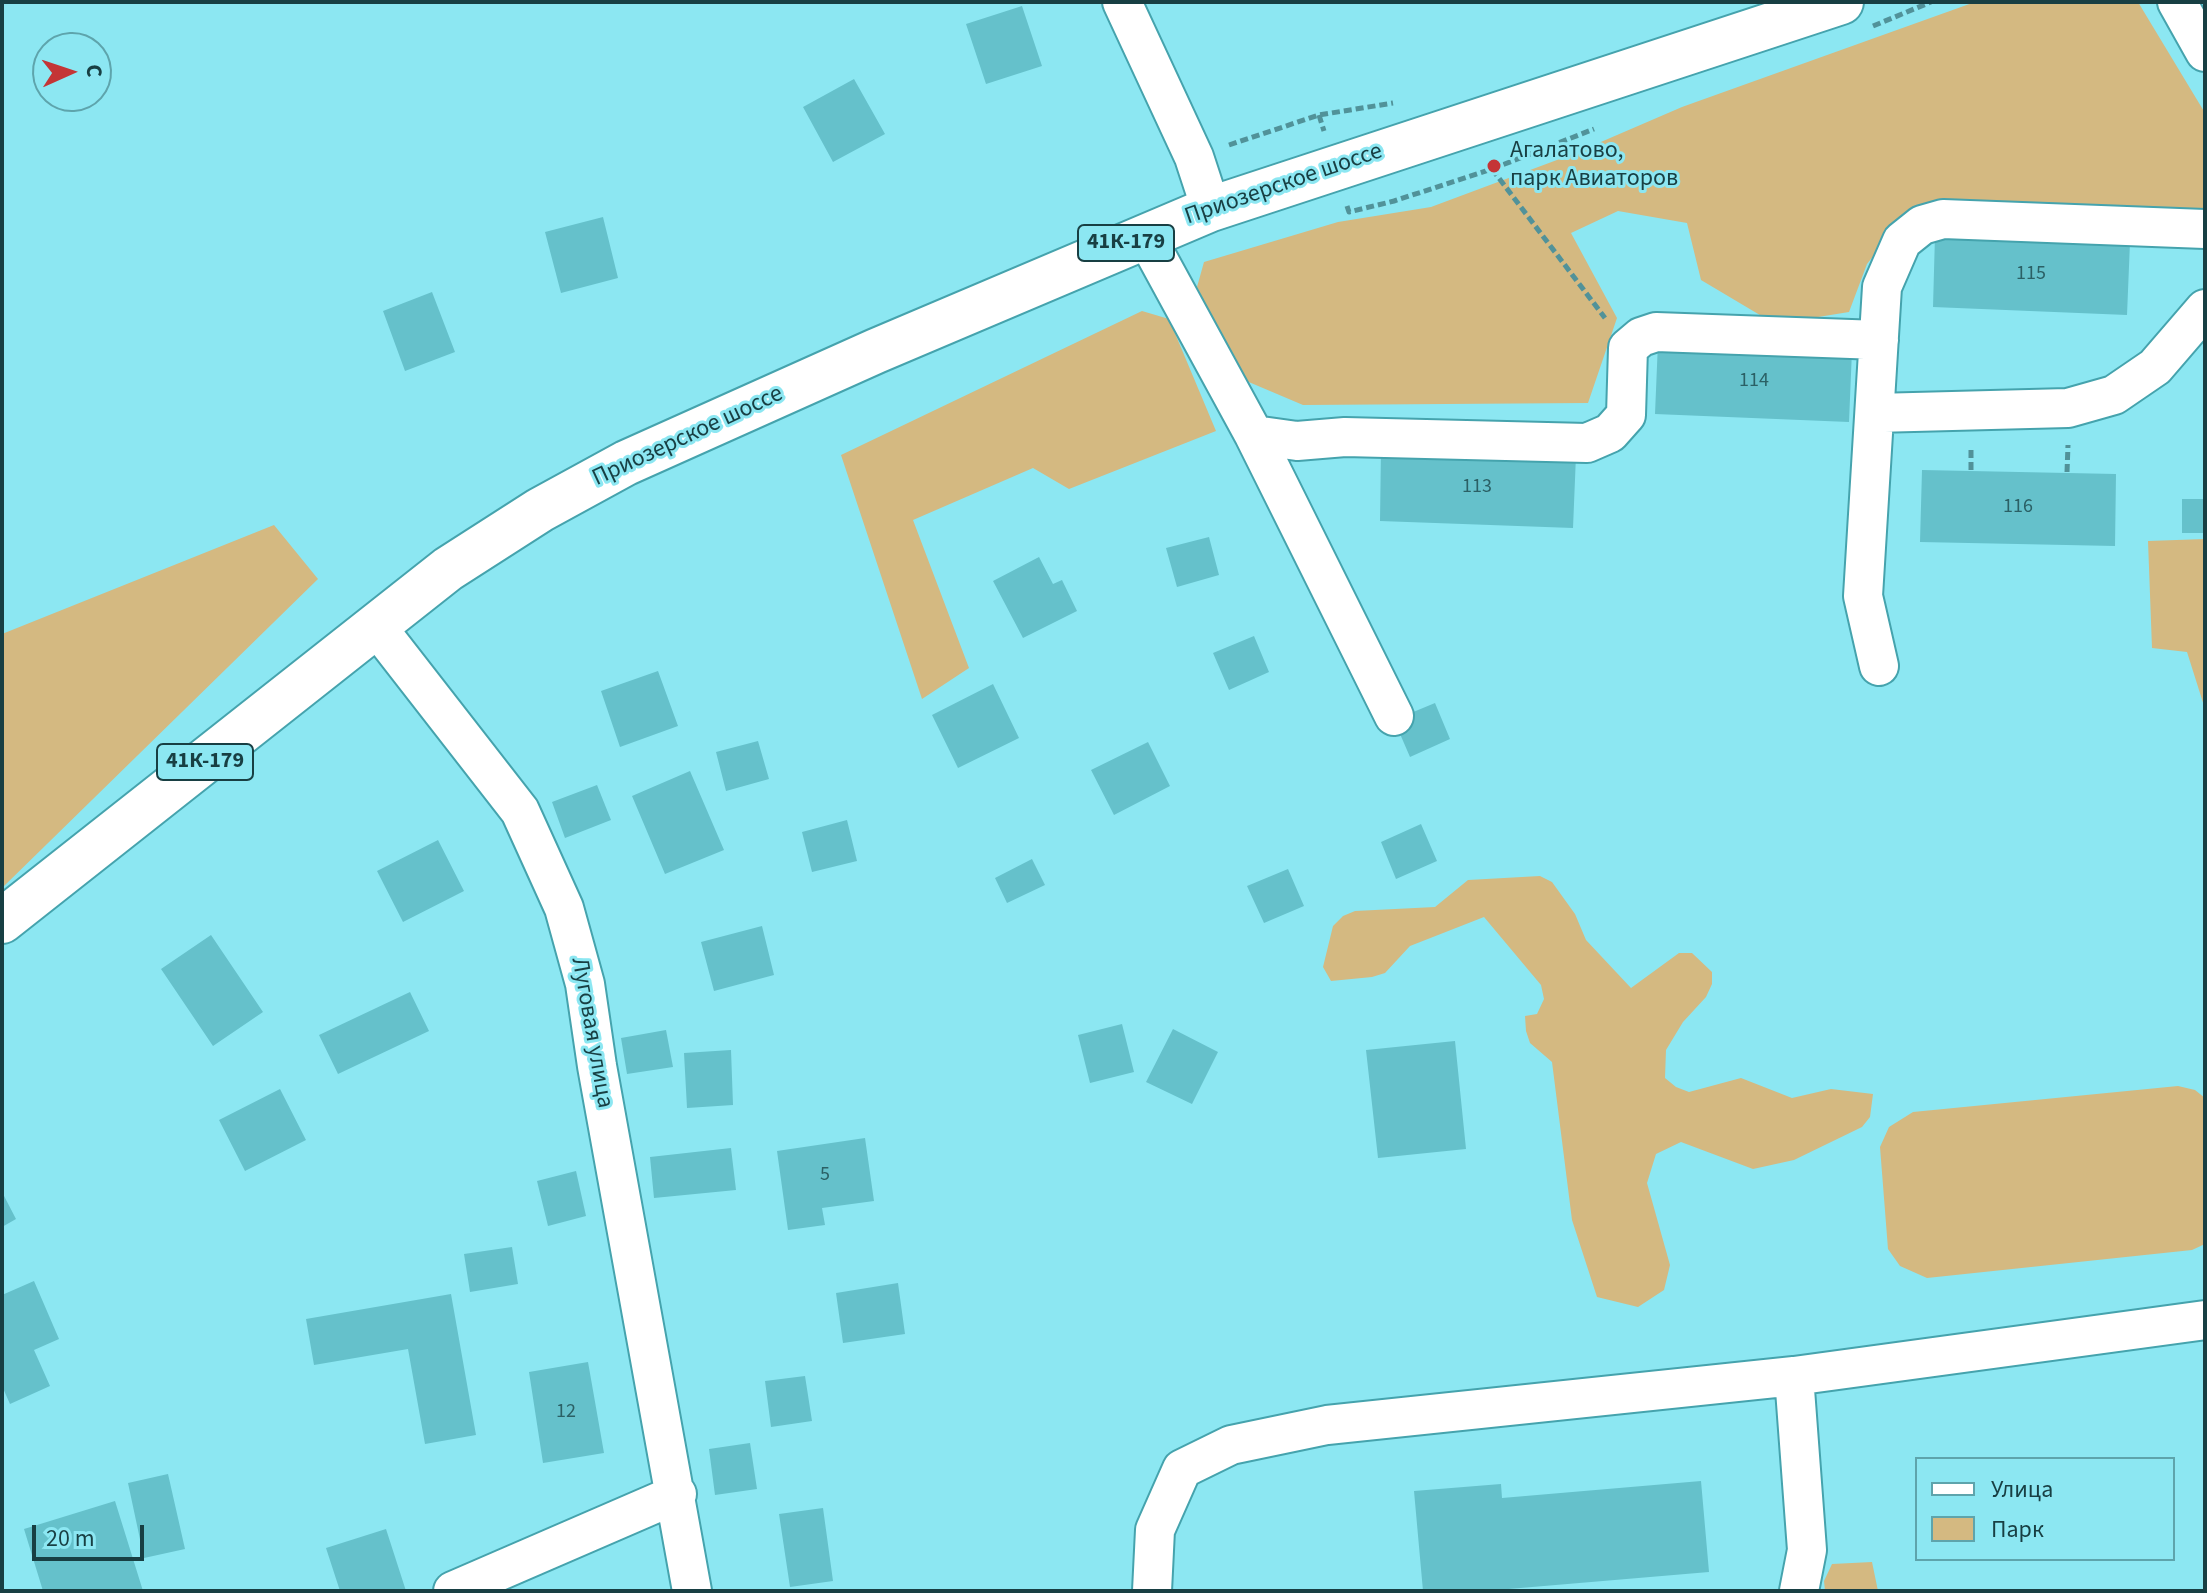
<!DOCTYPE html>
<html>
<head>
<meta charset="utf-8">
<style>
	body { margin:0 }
	#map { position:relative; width:2207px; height:1593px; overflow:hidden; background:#8ce7f2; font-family:"Source Sans 3",sans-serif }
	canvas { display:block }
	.frame { position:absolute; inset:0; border:4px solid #183f43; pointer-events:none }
	.legend { position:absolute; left:1915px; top:1457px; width:260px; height:104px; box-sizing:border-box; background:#8ce7f2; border:2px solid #5ea4ac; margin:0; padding:10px 14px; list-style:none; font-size:24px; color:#183f43 }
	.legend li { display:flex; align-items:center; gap:16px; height:40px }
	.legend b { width:40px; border:2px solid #5ea4ac }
	.north { position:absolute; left:32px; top:32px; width:80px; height:80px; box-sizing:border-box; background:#8ce7f2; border:2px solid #5ea4ac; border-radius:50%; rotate:87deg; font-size:22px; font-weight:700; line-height:32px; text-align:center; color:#183f43 }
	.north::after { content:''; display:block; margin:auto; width:28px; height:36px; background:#c43536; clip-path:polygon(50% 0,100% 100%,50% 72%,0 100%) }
	.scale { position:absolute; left:32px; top:1525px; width:112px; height:36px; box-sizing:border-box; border:4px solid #183f43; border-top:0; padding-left:10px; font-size:24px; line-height:28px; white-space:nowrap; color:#183f43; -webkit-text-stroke:6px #8ce7f2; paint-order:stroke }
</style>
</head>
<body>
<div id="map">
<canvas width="2207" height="1593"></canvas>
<div class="frame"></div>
<ul class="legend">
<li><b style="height:10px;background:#fff"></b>Улица</li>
<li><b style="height:22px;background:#d4b981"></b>Парк</li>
</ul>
<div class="north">С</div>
<div class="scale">20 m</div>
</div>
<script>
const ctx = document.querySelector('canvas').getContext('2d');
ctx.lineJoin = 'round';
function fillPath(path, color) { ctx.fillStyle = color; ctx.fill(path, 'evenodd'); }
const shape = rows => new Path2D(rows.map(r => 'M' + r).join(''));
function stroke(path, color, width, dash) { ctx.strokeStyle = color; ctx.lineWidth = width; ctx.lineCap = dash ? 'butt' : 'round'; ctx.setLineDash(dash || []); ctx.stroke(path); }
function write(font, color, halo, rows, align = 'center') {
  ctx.font = font + ' "Source Sans 3",sans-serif'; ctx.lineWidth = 6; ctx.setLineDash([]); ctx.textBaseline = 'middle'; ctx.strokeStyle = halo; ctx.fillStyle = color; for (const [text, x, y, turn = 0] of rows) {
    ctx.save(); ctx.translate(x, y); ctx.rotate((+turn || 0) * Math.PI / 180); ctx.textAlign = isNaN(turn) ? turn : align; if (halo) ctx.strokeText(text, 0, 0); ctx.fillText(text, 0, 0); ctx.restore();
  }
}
fillPath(shape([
	[1975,2,2138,2,2205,113,2205,215,1903,219,1867,264,1849,312,1775,324,1701,280,1687,223,1618,211,1571,233,1617,318,1588,403,1303,405,1244,380,1197,287,1204,262,1338,222,1431,207,1573,154,1682,107],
	[1142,311,1169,319,1216,431,1069,489,1033,468,913,520,969,668,922,699,841,455],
	[274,525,318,579,2,888,2,634],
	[2205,539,2205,709,2187,652,2152,648,2148,541],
	[1540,876,1552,882,1575,914,1586,940,1631,988,1679,953,1692,953,1712,972,1712,984,1706,997,1683,1022,1666,1050,1665,1078,1676,1087,1689,1092,1741,1078,1792,1098,1831,1089,1873,1094,1870,1117,1862,1127,1794,1160,1753,1169,1681,1142,1656,1154,1647,1183,1670,1265,1664,1290,1638,1307,1597,1297,1572,1220,1552,1062,1530,1043,1526,1031,1525,1016,1537,1014,1544,999,1541,985,1484,917,1410,946,1385,973,1372,977,1331,981,1323,967,1333,926,1343,916,1355,911,1435,907,1468,880],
	[2178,1086,2195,1090,2205,1098,2205,1244,2192,1250,1927,1278,1900,1266,1888,1249,1880,1147,1889,1127,1913,1112],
	[1872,1562,1878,1591,1825,1591,1824,1581,1832,1564]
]), '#d4b981');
fillPath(shape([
	[1022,6,1042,66,986,84,966,24],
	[854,79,885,134,833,162,803,107],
	[603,217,618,278,561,293,545,232],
	[1935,235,2130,242,2127,315,1933,307],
	[432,292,455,352,405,371,383,311],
	[1658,342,1852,350,1849,422,1655,414],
	[1381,449,1576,455,1573,528,1380,521],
	[1922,470,2116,474,2115,546,1920,542],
	[2182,499,2205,499,2205,533,2182,533],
	[1209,537,1219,575,1177,587,1166,548],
	[1039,557,1053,584,1062,580,1077,611,1023,638,993,581],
	[1254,636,1269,672,1229,690,1213,653],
	[658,671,678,726,620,747,601,691],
	[993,684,1019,738,958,768,932,715],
	[1435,703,1450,739,1410,757,1394,720],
	[758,741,769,779,726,791,716,752],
	[1148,742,1170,786,1114,815,1091,770],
	[690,771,724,850,665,874,632,796],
	[597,785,611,820,565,838,552,802],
	[847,820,857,861,812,872,802,832],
	[1421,824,1437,861,1396,879,1381,842],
	[438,840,464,891,403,922,377,871],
	[1032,859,1045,885,1007,903,995,878],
	[1288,869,1304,906,1264,923,1247,886],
	[762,926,774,975,714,991,701,942],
	[211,935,263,1012,213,1046,161,969],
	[410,992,429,1031,338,1074,319,1035],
	[1122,1024,1134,1072,1090,1083,1078,1035],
	[1173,1029,1218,1052,1192,1104,1146,1082],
	[666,1030,673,1067,627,1074,621,1038],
	[1455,1041,1466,1149,1378,1158,1366,1050],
	[731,1050,733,1105,687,1108,684,1053],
	[280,1089,306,1140,245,1171,219,1120],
	[865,1138,874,1201,822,1208,825,1225,788,1230,777,1151],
	[731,1148,736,1190,654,1198,650,1157],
	[576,1171,586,1216,548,1226,537,1181],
	[2,1192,16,1219,2,1227],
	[512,1247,518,1284,470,1292,464,1254],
	[34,1281,59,1339,34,1350,50,1386,10,1404,2,1386,2,1295],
	[898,1283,905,1334,843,1343,836,1293],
	[451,1294,476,1435,425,1444,408,1349,314,1365,306,1319],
	[588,1362,604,1453,543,1463,529,1372],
	[805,1376,812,1421,771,1427,765,1381],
	[750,1443,757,1489,715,1495,709,1449],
	[168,1474,185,1549,144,1558,128,1483],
	[1701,1481,1709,1572,1485,1591,1423,1591,1414,1491,1501,1484,1502,1498],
	[115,1501,143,1591,43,1591,24,1529],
	[823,1508,833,1581,790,1587,779,1514],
	[386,1529,406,1591,340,1591,326,1548]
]), '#65c1cb');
const minor = shape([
	[1122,2,1194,157,1211,209],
	[2177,2,2205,52],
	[1145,235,1254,435,1394,716],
	[1875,413,2068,408,2114,395,2155,367,2205,309],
	[1254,435,1297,441,1345,437,1587,443,1610,433,1626,415,1628,348,1641,337,1656,332,1879,340],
	[376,626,520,811,564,908,585,984,597,1066,692,1591],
	[1879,666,1863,596,1882,287,1902,241,1922,225,1943,219,2205,229],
	[1794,1376,1807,1550,1799,1591],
	[453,1591,677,1494],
	[1152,1591,1155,1530,1182,1469,1231,1445,1327,1425,1794,1376,2205,1320]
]);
const major = shape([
	[2,921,448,569,540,510,626,463,876,351,1211,209,1841,2]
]);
stroke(minor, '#45a3ad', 42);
stroke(major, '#45a3ad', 48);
stroke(shape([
	[1873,26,1931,2],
	[1319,115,1324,131],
	[1229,145,1319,115,1393,103],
	[1492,169,1605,318],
	[1347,206,1349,212,1394,201,1492,169,1594,129],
	[1971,470,1971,447],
	[2067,472,2068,445]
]), '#519299', 5, [8, 4]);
stroke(minor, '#fff', 38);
stroke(major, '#fff', 44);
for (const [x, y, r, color] of [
	[1494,166,8,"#c43536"]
]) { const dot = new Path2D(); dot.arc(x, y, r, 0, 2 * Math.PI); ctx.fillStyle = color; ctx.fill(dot); stroke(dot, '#8ce7f2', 3); }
write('20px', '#2b6065', null, [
	["115",2031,275],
	["114",1754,382],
	["113",1477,488],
	["116",2018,508],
	["5",825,1176],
	["12",566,1413]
]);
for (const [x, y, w] of [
	[1126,243,96],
	[205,762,96]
]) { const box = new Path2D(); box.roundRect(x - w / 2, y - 18, w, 36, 6); ctx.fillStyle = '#8ce7f2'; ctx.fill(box); stroke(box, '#183f43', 2); }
write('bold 22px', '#183f43', null, [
	["41К-179",1126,243],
	["41К-179",205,762]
]);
write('24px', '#183f43', '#8ce7f2', [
	["Агалатово,",1510,152],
	["парк Авиаторов",1510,180]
], 'left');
write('24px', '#183f43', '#8ce7f2', [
	["Приозерское шоссе",1284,185,-19],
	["Приозерское шоссе",688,437,-25],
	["Луговая улица",591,1033,80]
]);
</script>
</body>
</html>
